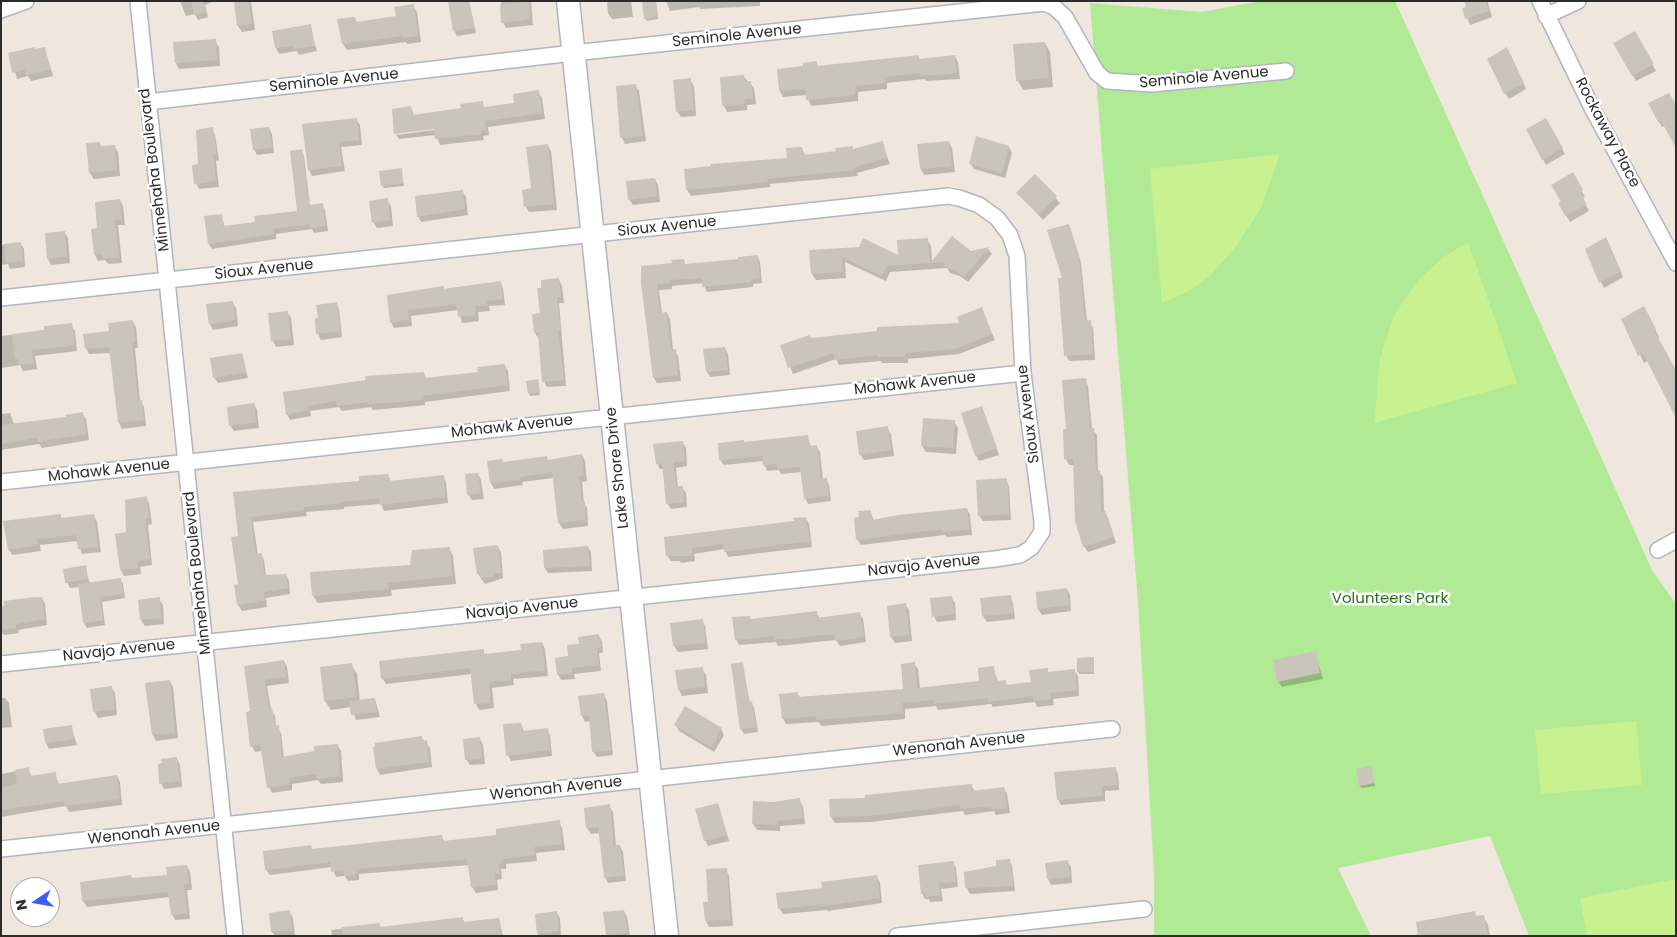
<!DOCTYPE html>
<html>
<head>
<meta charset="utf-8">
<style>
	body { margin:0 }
	#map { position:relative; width:1677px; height:937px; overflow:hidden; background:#efe7dd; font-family:Poppins,sans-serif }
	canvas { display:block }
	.frame { position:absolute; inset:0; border:2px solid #2c2c2c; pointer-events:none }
	.north { position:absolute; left:10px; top:877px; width:50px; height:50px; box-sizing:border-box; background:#fff; border:1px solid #ababab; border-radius:50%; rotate:258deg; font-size:14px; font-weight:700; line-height:20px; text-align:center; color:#2c2c2c }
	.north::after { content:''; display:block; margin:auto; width:18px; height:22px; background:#3a5dff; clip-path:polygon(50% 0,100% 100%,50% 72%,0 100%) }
</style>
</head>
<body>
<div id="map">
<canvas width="1677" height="937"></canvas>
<div class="frame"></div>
<div class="north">N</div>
</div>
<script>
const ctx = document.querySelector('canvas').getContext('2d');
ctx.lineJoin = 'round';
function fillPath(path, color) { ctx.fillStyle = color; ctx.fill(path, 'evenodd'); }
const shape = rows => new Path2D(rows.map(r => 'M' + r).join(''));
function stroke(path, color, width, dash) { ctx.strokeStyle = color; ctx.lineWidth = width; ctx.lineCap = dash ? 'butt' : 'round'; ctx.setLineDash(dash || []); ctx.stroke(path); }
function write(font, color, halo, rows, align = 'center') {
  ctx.font = font + ' Poppins,sans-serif'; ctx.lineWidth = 5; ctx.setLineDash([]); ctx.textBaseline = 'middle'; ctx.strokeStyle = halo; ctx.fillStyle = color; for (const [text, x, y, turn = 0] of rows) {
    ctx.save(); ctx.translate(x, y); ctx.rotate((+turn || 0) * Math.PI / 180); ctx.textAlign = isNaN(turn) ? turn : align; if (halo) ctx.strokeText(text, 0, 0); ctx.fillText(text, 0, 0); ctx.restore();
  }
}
fillPath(shape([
	[1260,1,1395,1,1652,570,1676,604,1676,936,1529,936,1490,836,1338,868,1371,936,1154,936,1154,874,1138,602,1090,3,1202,12]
]), '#b1ea95');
fillPath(shape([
	[1280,154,1261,208,1237,245,1210,276,1187,292,1162,303,1150,169],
	[1468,242,1517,383,1374,423,1380,359,1394,315,1419,279,1444,257],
	[1636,721,1642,785,1541,794,1535,730],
	[1676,879,1676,936,1587,936,1580,898]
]), '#c8f290');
fillPath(shape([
	[180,1,215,1,205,5,208,17,198,20,195,14,186,16],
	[235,1,251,1,255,30,242,32,238,26],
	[469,1,476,33,457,36,454,30],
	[501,1,531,1,533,25,506,28,503,22],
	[607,1,631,1,633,17,612,19,608,13],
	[666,1,760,1,760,6,700,9,699,7,670,11],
	[1465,1,1489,1,1488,3,1492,17,1470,25,1464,9,1467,7],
	[656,2,658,19,647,21,645,18],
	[413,6,417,12,421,42,407,44,406,42,347,50,343,44,339,20,355,18,357,23,397,17],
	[309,26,317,51,299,55,297,51,279,54,276,48,273,32],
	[1635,33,1656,71,1636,81,1615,43],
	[215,41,219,47,220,66,179,69,176,63],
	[1045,43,1050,52,1053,87,1023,90,1018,81],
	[45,49,53,76,31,81,28,76,17,79,10,54],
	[1510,54,1526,89,1509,99,1499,83],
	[918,56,920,60,955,56,958,62,960,79,926,81,925,79,887,83,887,89,858,92,858,101,811,106,807,95,783,97,780,91,804,68,816,63,819,67],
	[743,76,754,88,756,104,747,105,747,110,727,112,724,106,721,78],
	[690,80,694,86,696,116,681,117,677,111],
	[635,85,639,91,646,141,625,144,622,138,617,87],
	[538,92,542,98,545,119,488,127,489,135,483,136,484,140,440,145,436,135,399,139,396,135,441,129,440,127,396,133,411,107,414,116,462,109,482,103,485,108,515,104],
	[1649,104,1665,126,1662,127],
	[1546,119,1565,154,1546,165,1527,130],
	[356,120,360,125,362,145,341,147,345,171,312,176,309,170],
	[269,128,272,134,274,153,257,155,254,149],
	[212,129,215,135,219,160,216,161,219,187,199,189,196,183],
	[949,142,952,148,955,172,924,175,921,169],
	[99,143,102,147,114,146,118,152,120,176,94,179,90,173],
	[882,143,890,164,857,173,858,176,770,184,770,187,691,196,687,190,685,170,788,159,802,148,805,156,854,150],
	[548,146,551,151,557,210,529,212,525,206],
	[1009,147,1012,153,1005,178,974,169,970,163],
	[301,151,304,156,310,206,322,205,325,210,328,231,314,233,312,229,276,234,276,239,212,249,209,244,221,215,225,227,256,223,298,212],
	[401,169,404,186,384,188,382,185],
	[1572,174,1585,197,1582,198,1589,211,1570,222,1559,204,1562,202],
	[1035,176,1060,203,1043,220,1018,193],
	[655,179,658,185,660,202,633,205,629,199],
	[462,191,466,197,468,215,421,222,418,216],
	[120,200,123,206,125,225,118,225,122,263,108,264,105,260,98,261,95,255,98,229],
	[387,200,391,206,393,226,377,228,373,222],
	[1068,225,1081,262,1087,322,1090,322,1093,328,1095,360,1069,361,1066,355,1063,279],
	[64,232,68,238,70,263,51,265,48,259],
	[927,240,931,246,932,262,988,249,992,254,968,282,960,276,950,273,947,268,890,272,886,281,845,262,846,278,816,280,812,274,811,251,899,257],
	[20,243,24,249,25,267,10,269,8,264,1,265,1,245],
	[1609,245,1623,277,1604,288,1601,282],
	[757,256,760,262,762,283,753,284,753,287,707,292,703,283,672,286,672,289,659,290,662,314,667,313,670,319,673,350,678,356,681,381,657,383,654,378,642,283,673,264,683,260,686,266,739,260],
	[559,280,562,286,564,303,559,303,566,386,547,387,544,381,539,339,535,333,541,314],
	[500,282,503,288,505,305,489,306,490,311,478,312,479,321,462,323,458,310,411,316,412,326,394,328,391,322,388,296],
	[232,302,236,308,238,326,213,330,210,324],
	[336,303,339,309,342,337,321,340,318,334,319,319],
	[287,312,291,318,294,345,276,347,273,341,270,314],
	[984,315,995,340,959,354,908,359,908,363,882,363,881,361,839,365,836,359,793,374,782,346,811,339,961,324],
	[1648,315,1659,337,1648,361,1644,363,1623,319],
	[132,321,136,327,138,348,135,348,140,401,144,407,146,426,122,429,119,423,111,353,89,354,86,348],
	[71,325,75,331,77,351,35,356,37,369,23,371,20,365,1,368,1,336,46,331],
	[725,348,728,354,730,375,710,377,707,372],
	[242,354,248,378,218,383,214,377],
	[504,365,508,371,510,391,425,402,425,405,406,407,373,410,371,407,342,411,339,407,310,411,311,416,290,420,287,414,285,393,424,374,427,379,479,373],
	[537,380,540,395,530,396,529,393],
	[1085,380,1088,386,1092,429,1097,435,1098,471,1103,477,1104,512,1108,518,1116,543,1088,552,1084,546,1075,465,1069,465,1066,459,1065,430,1067,430],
	[254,404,257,410,259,428,234,431,230,425],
	[982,408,999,455,979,461,976,455],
	[10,413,14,424,67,418,82,413,86,419,89,440,42,448,39,444,1,450,1,414],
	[954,422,958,428,956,454,926,452,922,446],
	[887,428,891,434,894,456,864,460,860,454],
	[807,436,811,447,816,446,820,452,823,480,826,479,829,485,831,501,808,504,805,498,802,472,781,474,779,470,767,471,763,461,724,465,720,460,719,444,744,444],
	[682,442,686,448,687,466,676,468,678,487,682,487,686,493,687,507,671,509,667,503,664,469,660,469,657,463],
	[582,455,585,461,587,481,582,482,584,503,587,508,588,526,563,529,559,523,554,478,522,482,523,485,494,489,491,483,488,462,504,464,548,461],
	[478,474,481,480,484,499,472,500,468,494],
	[388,475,391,482,443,476,446,482,448,503,384,511,381,504,344,507,344,509,306,512,307,516,253,522,258,555,261,554,264,560,266,577,286,575,289,581,290,594,266,598,267,607,242,611,238,605,240,537,234,493,361,483],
	[1006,480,1009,486,1011,520,983,521,979,515],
	[146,497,149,503,152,524,148,525,152,565,140,567,141,574,124,576,121,570,117,535,127,534],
	[967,509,970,515,972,535,947,537,945,535,861,545,857,539,870,511,874,521],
	[60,516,62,519,94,516,97,522,101,552,82,554,78,541,40,545,41,551,12,555,9,549],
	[806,518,809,524,812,547,728,557,725,549,694,554,695,561,681,563,680,561,671,561,667,555,666,538,795,522],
	[497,546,501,552,503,578,485,584,478,574],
	[588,547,591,552,592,571,548,573,545,568],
	[449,548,453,556,456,584,391,590,392,596,318,603,313,596,412,567],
	[85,567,90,584,120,579,123,584,125,598,102,602,105,625,87,628,84,623,79,587,70,588,67,582],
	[1067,589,1070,595,1071,611,1042,615,1038,609,1037,593],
	[951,597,955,603,956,620,937,622,934,616],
	[1010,597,1013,603,1015,619,987,622,983,616],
	[42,598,45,604,47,625,18,630,19,633,4,635,1,631,1,608],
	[159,599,163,605,164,624,145,626,141,620,140,601],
	[905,604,909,610,912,641,895,643,891,637],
	[816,612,820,619,860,614,863,619,866,642,840,646,836,640,778,646,776,642,739,645,736,639,749,617,751,620],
	[702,620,705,626,708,649,678,652,674,646,672,624],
	[599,636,602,642,603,653,599,653,601,671,574,674,575,679,561,680,558,674,580,645],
	[542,643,545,649,548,676,513,679,514,685,492,688,494,708,479,710,476,704,472,674,386,684,382,678,483,651,485,655,522,651],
	[1315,653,1323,679,1282,687,1278,681],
	[1093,659,1094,674,1079,674,1078,671],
	[284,661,287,667,289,683,267,686,271,710,275,716,276,727,281,733,284,758,315,752,337,745,341,751,343,782,321,784,318,780,292,784,292,790,272,793,269,787,262,751,255,752,252,746,251,712,245,667],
	[742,663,750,703,754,707,758,732,744,734,741,729],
	[351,664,357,674,360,701,375,699,380,717,356,720,352,707,331,710,325,701,321,668],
	[914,664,918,669,920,689,981,682,993,668,998,682,1005,682,1008,686,1032,684,1047,669,1049,673,1074,671,1078,676,1079,696,1053,699,1054,705,1037,707,1035,702,993,707,991,704,938,710,936,706,905,709,905,719,821,726,819,722,786,724,783,718,797,693,800,698,904,691],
	[702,669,706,675,708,693,682,696,679,690],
	[170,681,173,687,178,738,156,741,153,735,146,684],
	[111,687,115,693,117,715,98,718,95,712],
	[604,695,607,701,613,755,597,757,593,751,591,721,585,722,582,716],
	[1,698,5,698,9,703,12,727,1,728],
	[521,724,524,732,547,729,550,735,552,756,511,761,508,755],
	[676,725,721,729,724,735,714,752,679,731],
	[71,726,77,745,49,749,46,743],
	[421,737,430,748,432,767,380,775,377,769],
	[480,739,483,745,485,764,470,765,466,759],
	[177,759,180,765,182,787,164,789,161,783],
	[1371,767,1375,786,1362,788,1360,786],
	[1115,768,1118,774,1119,790,1105,791,1105,801,1061,805,1058,799],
	[28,769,32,777,55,774,59,785,117,776,120,782,122,805,69,812,66,806,1,817,1,774],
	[971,785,975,792,1004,788,1007,794,1010,813,996,815,994,811,965,815,963,811,871,822,835,823,831,817,867,799],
	[799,800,803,806,805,824,780,826,780,831,757,830,753,824,773,803],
	[718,804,729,841,708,846,705,840],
	[609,806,613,812,616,846,620,846,623,852,626,881,608,883,605,877,600,833,591,834,587,828],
	[559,822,562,828,565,850,536,853,537,861,506,864,506,869,501,869,502,879,497,880,498,890,476,893,472,887,469,865,359,874,359,880,348,881,345,876,336,877,332,867,270,875,266,870,311,847,313,850,441,836,445,842,498,836],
	[1009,860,1012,866,1015,891,970,894,967,888,965,873,998,867],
	[1067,861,1071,867,1072,883,1051,885,1048,879,1046,864],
	[953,862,956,868,958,887,941,889,943,901,930,902,929,899,925,899,922,893],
	[187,866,190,872,192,890,187,890,190,919,175,920,172,914,170,897,87,907,83,901,82,883,168,876],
	[726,870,729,876,733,926,709,927,706,921,705,904,709,903],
	[877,877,880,883,882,903,828,911,827,910,783,914,779,908,823,889],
	[48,884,50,887,32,887],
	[50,888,55,911,50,912],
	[624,911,627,917,630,936,607,936],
	[289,912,293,918,295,936,275,936,272,932],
	[556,912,560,918,561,936,539,936,538,934],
	[1475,913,1477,917,1483,916,1488,925,1490,936,1413,936],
	[462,918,465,923,499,919,503,936,332,936,331,930,379,924,381,928]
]), '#0003');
fillPath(shape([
	[191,1,203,1,206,12,194,15],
	[234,1,249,1,252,24,237,26],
	[448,1,469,1,474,28,453,31],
	[529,1,530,19,501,23,500,5],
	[642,1,656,1,658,17,644,19],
	[1464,1,1486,1,1489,11,1465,19,1462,8,1466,7],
	[414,4,418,36,403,38,402,36,342,44,337,19,355,17,356,22,396,16,394,7],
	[311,24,315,46,294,49,294,46,275,48,272,31],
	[1635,31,1654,64,1632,76,1613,43],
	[216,39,217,60,175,63,173,42],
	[1045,42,1049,78,1016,81,1013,44],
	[35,47,35,49,45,47,50,70,26,75,25,70,12,73,8,53],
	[1507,47,1524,83,1504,94,1487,59],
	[919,55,919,59,955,55,957,73,922,76,921,73,884,77,885,83,856,86,855,95,806,100,805,89,779,91,777,69,803,66,803,63,817,61,817,66],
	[744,75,745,82,751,81,753,98,744,99,745,104,722,106,720,77],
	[691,78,694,110,676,112,673,80],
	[636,84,643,136,620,138,616,86],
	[539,90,542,113,485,121,486,130,481,130,481,134,435,139,434,129,394,134,392,109,411,106,412,115,461,108,460,104,483,101,484,107,514,103,513,94],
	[1669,93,1676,104,1676,148,1661,121,1658,122,1648,103],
	[357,118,359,140,339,142,342,166,308,170,302,124],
	[1546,118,1563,148,1542,160,1526,129],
	[213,127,217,154,213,155,216,181,194,184,192,165,198,164,196,130],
	[269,127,272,147,253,150,250,129],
	[976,136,1009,146,1002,173,969,164],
	[883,141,887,158,855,167,855,170,767,179,768,182,686,190,684,169,711,166,711,164,787,158,786,148,802,147,803,155,836,151,835,148,853,146,853,149],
	[949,141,952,166,920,169,917,144],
	[100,142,100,146,115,145,117,170,89,173,86,143],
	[548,144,554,204,524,207,522,190,531,188,526,147],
	[302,149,309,205,323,203,325,226,310,228,309,224,273,229,274,234,208,244,204,216,222,214,223,226,255,222,254,216,297,211,290,151],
	[402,168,403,183,381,186,379,171],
	[1573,172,1583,190,1580,192,1587,205,1565,216,1558,203,1561,202,1551,185],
	[1035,174,1057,196,1039,215,1016,193],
	[655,178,657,196,628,200,626,181],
	[463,190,465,209,417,217,415,196],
	[388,198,390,220,372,223,369,201],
	[120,199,122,219,115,220,119,257,103,259,102,254,94,255,91,229,97,228,95,202],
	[1069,224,1079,255,1085,321,1091,320,1093,354,1064,356,1058,278,1062,278,1047,230],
	[65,231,67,257,47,259,45,233],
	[952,236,971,251,989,247,964,277,956,270,945,267,944,262,887,266,882,276,842,257,843,272,811,274,809,250,859,247,863,238,898,255,897,240,928,238,930,263],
	[1606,237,1621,271,1599,283,1585,249],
	[21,242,23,261,6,263,4,244],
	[758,255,760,278,751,279,751,282,702,287,702,278,669,280,670,283,657,284,660,313,667,312,671,349,676,349,678,375,653,378,641,283,641,266,672,263,671,260,684,259,685,264,738,259,738,257],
	[559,278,561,297,557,298,561,330,558,330,564,380,542,382,538,333,534,333,532,314,540,313,537,288,541,288,541,280],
	[501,281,503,299,487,301,487,305,475,306,476,315,458,317,456,304,408,310,409,320,390,323,387,295,444,286,444,289],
	[233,301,235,320,209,324,206,304],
	[337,302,340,331,316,334,315,318,318,318,316,305],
	[1644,306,1656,329,1654,330,1676,370,1676,418,1643,353,1638,356,1621,319],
	[982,307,992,334,956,349,905,353,905,357,877,357,877,355,835,360,834,353,788,368,780,345,810,335,811,338,877,331,877,327,959,323,957,317],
	[288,311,291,339,271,341,268,313],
	[133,320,135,342,132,343,138,400,142,400,144,420,118,423,109,347,85,349,83,334,109,331,108,323],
	[72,323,75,345,32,350,34,363,18,365,18,359,15,359,12,334,44,330,44,326],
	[725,347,728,370,706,372,703,349],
	[242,353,246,372,213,378,210,358],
	[505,364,508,385,422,396,423,399,402,402,368,404,368,402,337,406,336,401,308,406,309,410,286,415,283,392,366,380,365,376,424,372,425,378,478,372,477,367],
	[1086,378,1090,428,1094,428,1096,470,1100,470,1101,512,1105,510,1114,537,1083,547,1075,521,1073,459,1064,459,1063,429,1066,429,1062,380],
	[538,379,540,392,528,394,526,381],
	[254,403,256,422,229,426,227,407],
	[982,406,997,448,975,456,961,413],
	[83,412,86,434,37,442,37,438,1,444,1,425,66,417,65,415],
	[923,418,955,420,953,448,921,446],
	[888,426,891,450,859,455,856,431],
	[808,435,809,446,817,445,821,479,827,478,829,496,804,499,800,467,777,469,776,464,763,466,762,456,719,460,718,443,744,440,744,442],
	[683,441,685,461,673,462,676,486,683,486,684,502,666,504,662,463,656,464,653,444],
	[582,454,584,475,579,476,582,501,585,501,585,520,558,523,552,472,520,477,520,480,490,483,487,461,502,459,503,462,547,456,548,460],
	[478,473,481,493,467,495,465,474],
	[388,474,389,481,444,475,445,497,380,505,379,498,342,502,342,503,304,507,304,510,251,517,256,554,262,553,264,575,286,574,288,588,264,592,265,601,237,605,234,585,238,584,231,537,238,536,233,492,359,481,359,476],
	[1007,478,1009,514,978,516,976,480],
	[147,496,149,518,145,519,150,559,138,561,138,568,120,570,115,534,126,532,125,500],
	[967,508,970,529,942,532,942,529,856,540,854,518,859,517,858,511,871,510,872,520,898,515],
	[61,514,61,518,94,514,98,547,78,549,76,535,37,539,38,545,8,550,3,521],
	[806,517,810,541,724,552,723,544,692,548,692,556,666,556,664,537,794,521,793,518],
	[498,545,501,573,493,573,494,576,481,578,480,574,477,574,473,548],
	[588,546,590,566,544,568,543,550],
	[450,547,452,576,388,583,388,589,312,596,310,572,410,565,412,550],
	[86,565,88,579,65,583,63,569],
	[121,578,123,594,100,597,103,620,83,623,78,584],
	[1067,588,1069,605,1037,609,1036,592],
	[1011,595,1013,613,982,616,980,598],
	[952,596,954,614,932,617,930,598],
	[35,597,42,597,45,619,16,624,16,628,1,630,1,607,4,606,4,601],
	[160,597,161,618,140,620,138,600],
	[906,603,909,635,890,637,887,606],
	[817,611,817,618,860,612,864,637,835,641,834,634,774,640,773,636,735,640,732,617,750,616,750,619],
	[703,619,706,643,673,646,670,623],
	[599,634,601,647,597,648,599,665,572,668,572,673,557,675,555,658,568,656,567,645,579,644,578,637],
	[542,642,545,670,511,674,511,680,489,682,491,703,474,704,470,668,381,679,379,661,484,649,484,654,521,650,520,644],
	[1316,651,1320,673,1277,682,1273,660],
	[1094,657,1094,672,1077,672,1077,658],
	[284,660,286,677,265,680,269,709,272,708,275,726,279,725,282,757,314,751,314,746,338,744,340,776,316,779,316,774,289,778,290,784,267,788,260,745,250,747,246,712,250,711,244,666],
	[743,662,749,702,752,701,756,727,740,730,731,664],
	[915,662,917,688,979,681,978,668,994,666,996,681,1006,680,1006,685,1031,682,1029,670,1048,668,1048,672,1075,669,1077,690,1050,693,1051,699,1033,701,1032,696,988,702,988,698,934,704,933,700,902,703,903,713,817,720,816,716,782,719,779,694,798,692,798,697,903,689,901,664],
	[352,663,357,697,324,701,320,667],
	[703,667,705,687,678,690,675,670],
	[170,680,175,733,152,735,145,683],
	[112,686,115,709,93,712,90,689],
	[604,693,611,750,592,752,589,715,581,716,578,696],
	[375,698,377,712,351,715,349,701],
	[685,706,722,728,711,747,674,725],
	[521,723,522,731,548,728,550,750,506,756,503,724],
	[72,725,74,739,45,743,43,729],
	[422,736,422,741,427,740,429,762,376,769,373,747,375,747,375,743],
	[480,737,482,758,465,760,463,739],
	[177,757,180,781,159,784,158,764,162,763,161,759],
	[1371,766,1375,783,1359,786,1356,769],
	[29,767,30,776,56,772,57,784,117,775,120,799,64,806,64,801,1,810,1,788,17,783,15,770],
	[1116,767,1117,785,1102,786,1102,796,1057,800,1054,772],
	[972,784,972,791,1004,787,1007,808,991,809,991,806,960,809,960,805,867,816,830,817,829,799,865,798,865,795],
	[800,798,803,818,777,821,777,825,752,824,753,801,773,802],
	[718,803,727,835,704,841,695,809],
	[610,804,614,845,620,845,624,875,604,878,598,827,586,828,584,808],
	[560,820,562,844,534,847,535,855,503,859,504,863,499,864,500,874,495,874,496,885,471,887,467,859,356,869,357,874,344,876,343,870,331,872,330,862,265,870,263,851,311,845,312,849,442,835,443,841,496,835,496,829],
	[1010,859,1013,886,965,888,964,872,996,866,996,860],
	[1068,860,1070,877,1047,879,1045,863],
	[954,861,956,882,939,883,940,895,926,897,925,893,921,894,918,865],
	[187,865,189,884,184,885,187,913,171,915,168,892,82,901,80,882,131,875,132,878,167,875,166,867],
	[727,868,730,920,705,921,703,902,708,902,706,869],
	[877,875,880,898,823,906,823,904,778,909,776,893,822,888,821,882],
	[290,910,292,930,271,932,269,913],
	[624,910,628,933,606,935,603,912],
	[557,911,559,931,537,934,535,914],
	[1475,911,1476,916,1484,915,1488,936,1418,936,1416,922],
	[463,917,463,922,499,918,501,936,343,936,342,927,380,923,380,927]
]), '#cac4bc');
const street = shape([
	[138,1,235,936],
	[1540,1,1592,108,1676,263],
	[1,10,26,1],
	[1546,16,1578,1],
	[148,102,573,53,1044,3,1054,7,1065,17,1097,73,1107,81,1152,84,1286,71],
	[1,298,948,196,959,198,979,205,997,218,1010,235,1017,256,1023,373,1042,521,1042,532,1031,548,1020,555,995,559,1,664],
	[1,482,1023,373],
	[1658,550,1676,540],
	[1,849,1112,729],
	[897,936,1144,909]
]);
const secondary = shape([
	[568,1,667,936]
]);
stroke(street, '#b1b4c1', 18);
stroke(secondary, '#b1b4c1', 25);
stroke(street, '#fff', 15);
stroke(secondary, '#fff', 22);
write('15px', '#2c2c2c', '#fff', [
	["Seminole Avenue",737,36,-6],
	["Seminole Avenue",1204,78,-5],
	["Seminole Avenue",334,81,-6],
	["Rockaway Place",1607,133,62],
	["Minnehaha Boulevard",155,170,-97],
	["Sioux Avenue",667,227,-6],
	["Sioux Avenue",264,270,-6],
	["Mohawk Avenue",915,384,-6],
	["Sioux Avenue",1029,414,-97],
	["Mohawk Avenue",512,427,-6],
	["Lake Shore Drive",618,468,-96],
	["Mohawk Avenue",109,471,-6],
	["Navajo Avenue",924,566,-6],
	["Minnehaha Boulevard",198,573,-96],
	["Navajo Avenue",522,609,-6],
	["Navajo Avenue",119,651,-6],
	["Wenonah Avenue",959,745,-6],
	["Wenonah Avenue",556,789,-6],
	["Wenonah Avenue",154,833,-6]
]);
write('15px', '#277114', '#fff', [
	["Volunteers Park",1390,599]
]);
</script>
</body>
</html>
